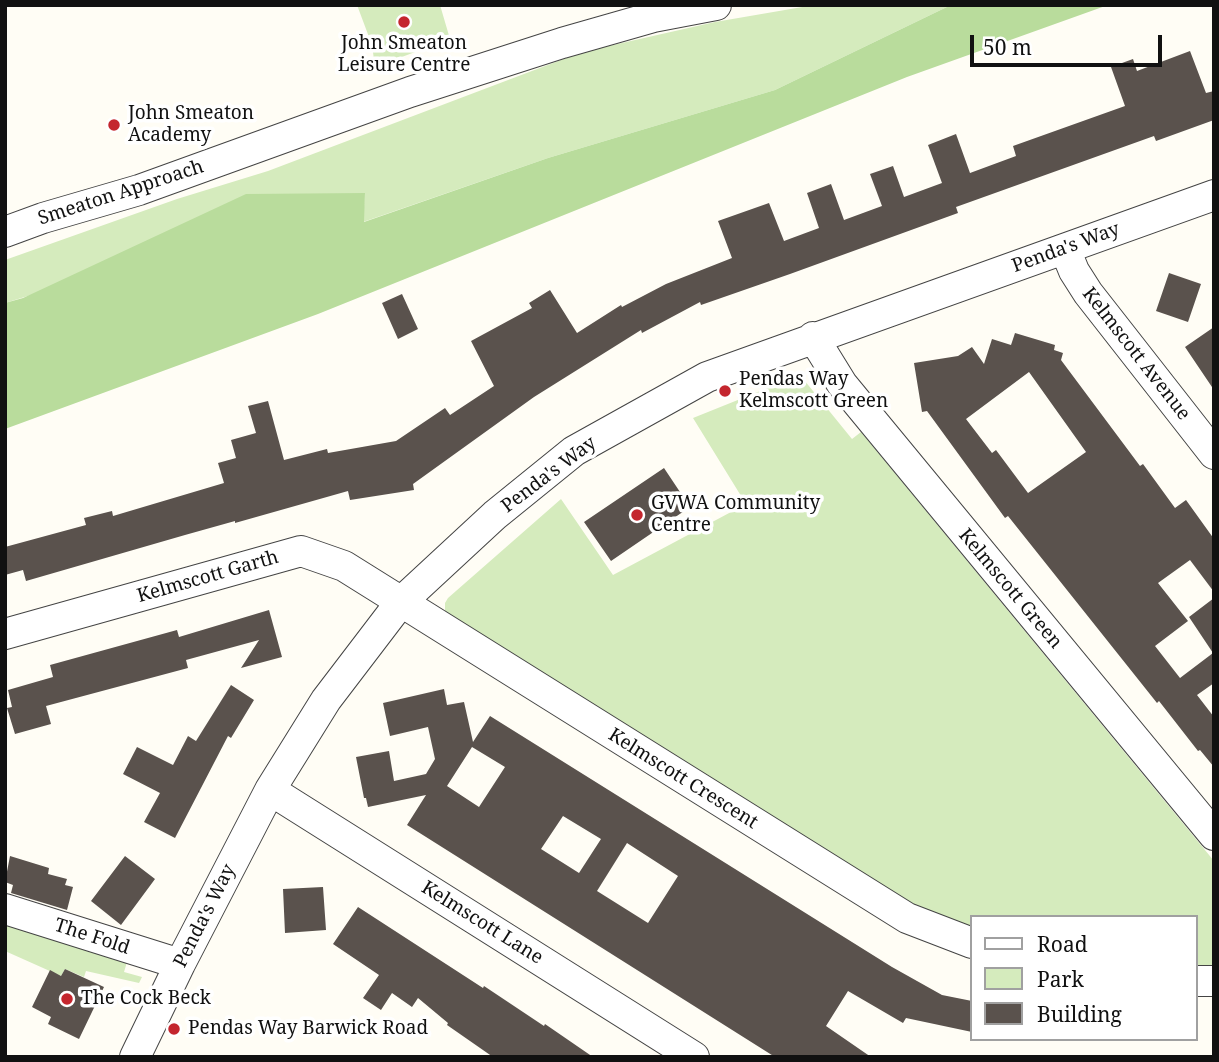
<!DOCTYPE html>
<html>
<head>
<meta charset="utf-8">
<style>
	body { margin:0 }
	#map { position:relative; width:1219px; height:1062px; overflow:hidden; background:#fffdf5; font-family:"Noto Serif",serif }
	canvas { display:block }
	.frame { position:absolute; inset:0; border:7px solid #111; pointer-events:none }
	.legend { position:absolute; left:970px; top:915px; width:228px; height:126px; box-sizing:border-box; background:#fff; border:2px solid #a0a0a0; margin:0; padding:9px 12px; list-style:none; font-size:21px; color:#111 }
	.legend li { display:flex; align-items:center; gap:14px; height:35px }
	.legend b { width:35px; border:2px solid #a0a0a0 }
	.scale { position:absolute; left:970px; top:35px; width:192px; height:32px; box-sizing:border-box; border:4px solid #111; border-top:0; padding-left:9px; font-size:21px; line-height:24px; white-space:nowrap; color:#111; -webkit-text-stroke:5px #fff; paint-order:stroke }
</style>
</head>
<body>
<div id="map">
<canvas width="1219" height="1062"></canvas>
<div class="frame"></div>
<ul class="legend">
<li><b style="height:9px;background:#fff"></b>Road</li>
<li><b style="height:19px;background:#d5ebbd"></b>Park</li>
<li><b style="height:19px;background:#5a524d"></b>Building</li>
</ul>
<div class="scale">50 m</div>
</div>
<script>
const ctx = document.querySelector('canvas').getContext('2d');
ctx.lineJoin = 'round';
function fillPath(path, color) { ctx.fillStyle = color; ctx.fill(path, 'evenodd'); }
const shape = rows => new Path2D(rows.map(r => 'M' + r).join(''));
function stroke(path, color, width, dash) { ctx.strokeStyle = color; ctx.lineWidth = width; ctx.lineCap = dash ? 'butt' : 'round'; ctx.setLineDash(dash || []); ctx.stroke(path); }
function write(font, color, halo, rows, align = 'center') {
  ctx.font = font + ' "Noto Serif",serif'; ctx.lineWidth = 7; ctx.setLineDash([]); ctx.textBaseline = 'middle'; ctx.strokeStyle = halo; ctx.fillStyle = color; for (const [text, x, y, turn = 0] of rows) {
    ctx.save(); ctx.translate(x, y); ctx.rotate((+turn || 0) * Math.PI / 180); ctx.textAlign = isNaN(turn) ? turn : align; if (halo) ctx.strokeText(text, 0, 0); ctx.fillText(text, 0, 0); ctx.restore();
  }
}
fillPath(shape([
	[357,5,440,5,450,39,375,67,372,45],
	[814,5,951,5,775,90,548,158,363,222,365,193,5,303,5,260,177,199,268,171,582,52,715,22],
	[800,375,852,439,861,432,1214,861,1214,969,1196,968,1196,917,972,917,972,933,904,904,445,614,445,603,448,598,561,499,613,575,746,504,693,418],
	[5,915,127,962,124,972,142,977,139,983,86,971,84,977,65,969,61,976,5,951]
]), '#d5ebbd');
fillPath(shape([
	[951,5,1108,5,907,77,318,314,5,429,5,303,23,298,246,194,365,193,364,222,548,158,775,90]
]), '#b9dc9c');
fillPath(shape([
	[1190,51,1206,93,1214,91,1214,120,1156,141,1154,136,956,207,958,213,790,274,701,305,700,302,642,333,641,330,534,397,413,484,414,490,350,500,348,491,235,523,235,521,185,535,26,581,23,570,5,575,5,547,86,525,84,518,112,511,113,516,224,483,218,463,236,458,231,440,256,433,248,406,268,401,284,460,327,449,328,453,396,441,445,408,450,415,494,386,471,341,532,308,529,303,550,290,577,333,621,305,622,307,666,284,732,258,718,221,769,203,784,241,819,228,807,193,831,184,844,220,882,206,870,174,893,166,904,197,942,183,928,145,956,134,970,173,1016,156,1013,146,1125,106,1111,67,1133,59,1137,71],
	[1169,273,1201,284,1188,322,1156,311],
	[402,294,418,329,398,339,382,303],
	[1214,327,1214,390,1185,347],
	[1015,333,1055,345,1054,350,1063,353,1061,360,1140,466,1143,464,1175,508,1186,500,1214,539,1214,592,1190,560,1158,583,1188,621,1155,646,1180,678,1213,653,1189,617,1214,598,1214,683,1197,695,1214,717,1214,767,1200,750,1198,751,1159,701,1157,703,1008,516,1005,518,927,411,922,412,914,363,958,356,972,347,984,364,992,339,1011,345],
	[1029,372,1086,452,1028,493,996,450,992,453,966,419],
	[664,468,690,507,611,561,584,522],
	[269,610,282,657,241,668,259,640,186,660,188,668,46,706,51,724,15,734,7,708,12,707,8,690,53,677,50,665,177,630,179,637],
	[231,685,254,700,231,738,228,736,175,838,144,822,160,793,123,774,137,747,173,765,188,736,196,741],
	[444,689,447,705,464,702,473,742,490,716,892,967,942,995,972,1001,972,1032,906,1018,903,1023,848,991,826,1026,871,1057,775,1057,407,825,426,795,368,807,366,798,364,798,356,757,389,751,394,781,426,774,435,759,428,727,390,736,383,703],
	[472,747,505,767,479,807,447,786],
	[563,816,601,839,579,873,541,849],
	[627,843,678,876,648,923,597,891],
	[10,856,49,868,48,874,67,879,65,885,73,887,67,910,11,893,13,885,5,882],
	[125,856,155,879,121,925,91,901],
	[323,887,326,930,285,933,283,889],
	[358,907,483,988,484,986,544,1026,545,1024,593,1057,493,1057,447,1025,448,1023,418,998,412,1007,392,993,381,1010,363,998,379,975,333,944],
	[65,969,104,987,79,1039,48,1024,51,1017,32,1007,50,970,61,976]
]), '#5a524d');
const minor = shape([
	[5,232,43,218,139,190,410,92,562,43,653,17,716,5],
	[1065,249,1074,271,1088,293,1214,454],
	[813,337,842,384,1214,835],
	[5,634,301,551,344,566,907,918,972,943],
	[270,790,694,1057],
	[5,909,180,964],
	[1196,981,1214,981],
	[135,1057,180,964,270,790,326,700,400,603,495,515,574,451,707,377,1214,195]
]);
stroke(minor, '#444', 32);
stroke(minor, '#fff', 30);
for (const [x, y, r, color] of [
	[404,22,7,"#c4262e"],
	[114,125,7,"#c4262e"],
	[725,391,7,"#c4262e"],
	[637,515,7,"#c4262e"],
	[67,999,7,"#c4262e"],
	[174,1029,7,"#c4262e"]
]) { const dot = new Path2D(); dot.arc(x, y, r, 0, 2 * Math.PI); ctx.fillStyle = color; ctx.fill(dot); stroke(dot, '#fff', 2.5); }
write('19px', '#111', '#fff', [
	["John Smeaton",404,44,"center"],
	["Leisure Centre",404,66,"center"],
	["John Smeaton",128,114],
	["Academy",128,136],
	["Pendas Way",739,380],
	["Kelmscott Green",739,402],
	["GVWA Community",651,504],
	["Centre",651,526],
	["The Cock Beck",81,999],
	["Pendas Way Barwick Road",188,1029]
], 'left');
write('19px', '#111', '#fff', [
	["Smeaton Approach",121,193,-18],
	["Penda's Way",1066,248,-20],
	["Kelmscott Avenue",1136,354,52],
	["Penda's Way",549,475,-37],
	["Kelmscott Garth",208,577,-16],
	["Kelmscott Green",1010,589,50],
	["Kelmscott Crescent",683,779,32],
	["Penda's Way",205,916,-63],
	["Kelmscott Lane",482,923,32],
	["The Fold",92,937,18]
]);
</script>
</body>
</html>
